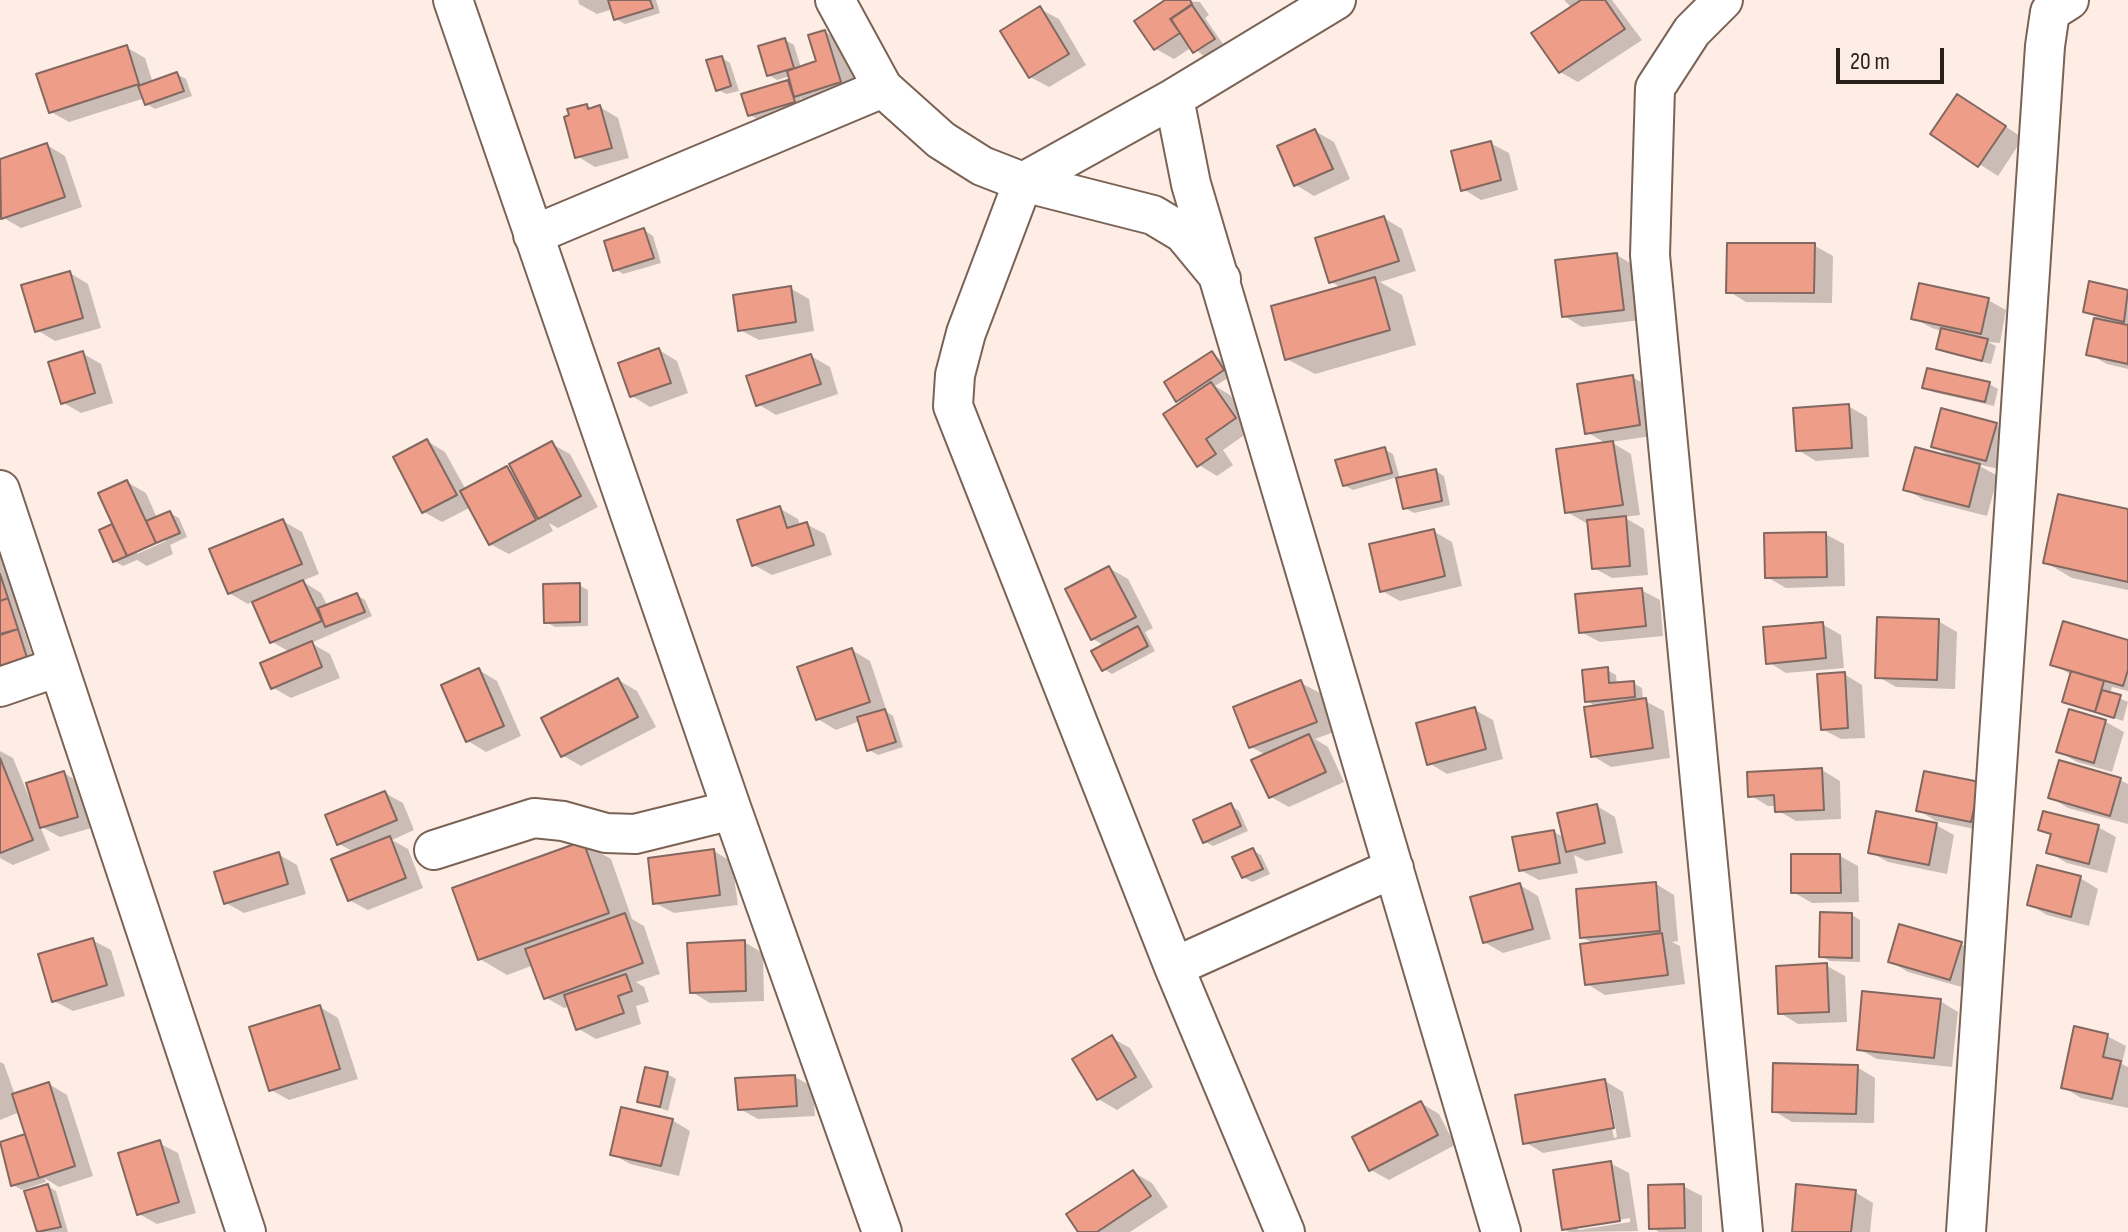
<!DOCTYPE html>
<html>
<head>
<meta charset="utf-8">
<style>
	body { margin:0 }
	#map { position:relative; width:2128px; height:1232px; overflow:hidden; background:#feede4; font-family:"Sofia Sans Condensed",sans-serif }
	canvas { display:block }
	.scale { position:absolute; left:1836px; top:48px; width:108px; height:36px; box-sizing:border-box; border:4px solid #29201a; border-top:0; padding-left:10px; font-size:24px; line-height:28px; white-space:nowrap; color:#29201a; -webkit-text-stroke:6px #feede4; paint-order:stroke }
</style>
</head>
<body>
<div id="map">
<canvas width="2128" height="1232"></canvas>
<div class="scale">20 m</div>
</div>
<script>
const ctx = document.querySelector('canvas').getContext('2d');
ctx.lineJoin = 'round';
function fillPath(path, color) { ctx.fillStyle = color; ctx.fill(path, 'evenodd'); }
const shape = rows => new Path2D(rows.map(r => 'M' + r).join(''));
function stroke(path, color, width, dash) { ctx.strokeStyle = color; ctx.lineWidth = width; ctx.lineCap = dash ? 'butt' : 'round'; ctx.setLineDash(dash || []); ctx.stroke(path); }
fillPath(shape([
	[578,0,656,0,660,13,625,24,616,19,613,9,597,14,579,4],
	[1163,0,1200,2,1209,15,1205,18,1223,44,1204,56,1192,47,1174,59,1156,49,1137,22,1165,3],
	[1564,0,1612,0,1642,40,1578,82,1560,72,1572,8],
	[1040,9,1059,19,1086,65,1049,87,1030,77],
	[825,32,843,42,858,92,814,106,800,98,803,106,759,120,750,115,788,82,793,84,790,76,777,80,768,75,785,40,794,45,801,68,819,62],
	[126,47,145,58,153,83,177,74,186,79,192,96,155,109,147,104,145,98,69,122,51,112],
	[722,58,730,63,739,91,726,94,717,89],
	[587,106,593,109,600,107,618,118,629,158,595,167,577,156],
	[1976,107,2023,138,1998,176,1932,134],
	[1315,131,1334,142,1350,179,1314,196,1296,185],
	[1490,143,1509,153,1518,190,1481,200,1463,189],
	[47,145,65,156,82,207,21,228,2,217,0,210,0,161],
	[1384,218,1402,229,1416,271,1380,282,1402,295,1416,345,1315,374,1287,359,1342,288,1331,282],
	[644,230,653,236,661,263,623,274,615,269],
	[1815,246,1833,256,1832,303,1746,302,1728,291],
	[1617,255,1635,266,1641,320,1582,327,1564,316],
	[70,273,88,284,101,328,55,341,37,330],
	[2091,284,2128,292,2128,369,2107,364,2089,354,2096,317,2085,311],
	[790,288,809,299,814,331,759,340,740,330],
	[1988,300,2006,310,2000,343,1988,342,1996,346,1991,364,1947,353,1938,348,1942,331,1932,328,1913,318],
	[659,350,677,361,688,393,650,407,632,396],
	[82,353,101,364,113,403,81,413,62,402],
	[1212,354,1220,359,1231,376,1215,386,1230,395,1253,429,1223,450,1233,465,1217,476,1199,465,1183,403,1178,400],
	[811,356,830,367,838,394,776,415,758,404],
	[1632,377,1650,387,1658,435,1611,442,1631,454,1640,515,1624,517,1644,529,1648,575,1612,578,1594,568,1589,522,1586,523,1567,512,1607,444,1587,432],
	[1989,384,1998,389,1994,406,1933,392,1925,387],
	[1848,406,1867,417,1869,457,1816,461,1798,450],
	[1996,425,2014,435,2004,470,1976,464,1998,476,1987,516,1924,500,1906,489,1955,459,1933,446],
	[427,441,445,452,466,490,507,468,516,474,552,444,570,454,598,507,558,528,549,523,553,531,509,554,490,544,471,507,442,522,424,512],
	[1384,449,1393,454,1400,479,1436,471,1444,476,1450,505,1414,513,1405,508,1398,477,1353,490,1344,485],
	[127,482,146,493,157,518,170,513,179,518,187,537,170,545,173,554,147,566,137,560,123,566,114,561,101,531,115,525],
	[165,537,166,541,137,554,137,550],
	[779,508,798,519,800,526,806,524,825,534,832,555,772,575,754,565],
	[2128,511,2128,590,2072,578,2045,562],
	[283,521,302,532,319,574,302,581,321,593,328,607,357,595,365,600,372,616,311,643,330,654,340,678,291,698,272,687,290,652,272,642,254,601,248,604,229,593],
	[1433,531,1452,542,1462,586,1400,601,1382,591],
	[1825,534,1844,544,1845,586,1786,588,1767,577],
	[0,535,25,608,18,611,35,665,0,661],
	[1109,568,1128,579,1153,628,1145,632,1155,651,1112,674,1104,669,1105,646,1093,639],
	[579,585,588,590,588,626,555,627,546,622],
	[1641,590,1660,600,1663,636,1600,642,1581,632],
	[1938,621,1957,632,1955,689,1896,687,1877,676],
	[1822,624,1841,635,1844,668,1786,673,1768,662],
	[2128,642,2128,691,2112,687,2110,694,2128,702,2123,721,2064,701,2072,675,2052,664],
	[852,650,870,661,887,712,893,716,903,747,878,755,869,750,860,721,836,730,818,719],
	[479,670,497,681,521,736,486,752,468,741],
	[1607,670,1616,675,1617,684,1633,683,1642,688,1643,700,1664,711,1670,758,1611,767,1593,756,1597,707,1587,701],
	[1844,674,1862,685,1865,738,1841,739,1822,729],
	[618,680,637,691,656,727,581,766,562,755],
	[1301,683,1320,693,1334,732,1315,739,1328,747,1344,782,1289,807,1271,797,1266,755,1251,747],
	[1475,710,1493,720,1503,759,1447,774,1429,763],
	[2070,711,2106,722,2124,732,2112,772,2077,762,2058,751],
	[0,751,13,758,29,797,64,773,82,784,95,827,60,837,40,826,50,850,13,865,0,858],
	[1822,770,1840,781,1841,819,1796,821,1777,810,1777,806,1768,806,1750,795],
	[2120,780,2128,784,2128,824,2068,808,2050,797],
	[1979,784,1989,832,1936,821,1918,810],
	[385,793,403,803,414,830,392,840,408,849,423,888,368,910,349,900,354,852,339,844],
	[1231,806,1239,811,1248,831,1213,846,1204,841],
	[1597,806,1615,817,1623,853,1586,861,1574,855,1578,873,1539,880,1520,870,1554,832,1565,838],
	[1936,825,1954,835,1947,874,1888,862,1870,852],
	[2098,827,2116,837,2107,873,2067,863,2048,852,2053,836,2040,829],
	[583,843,611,859,632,919,644,926,660,974,636,982,644,987,649,1002,636,1006,641,1024,596,1039,577,1028,570,1006,564,1008,545,997,534,965,507,975,480,959],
	[1252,850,1261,855,1270,874,1252,882,1243,877],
	[714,851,732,862,738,905,674,913,655,903],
	[278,854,297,865,306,894,244,913,226,903],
	[1840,856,1858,866,1859,902,1812,903,1793,892],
	[2080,878,2098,889,2089,926,2047,915,2029,904],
	[1656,884,1674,895,1678,941,1672,942,1680,946,1685,984,1605,995,1587,984,1594,944,1582,937],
	[1520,885,1538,896,1551,939,1503,953,1484,942],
	[1852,915,1860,920,1860,962,1830,961,1821,956],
	[92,940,111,950,125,996,73,1011,54,1001],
	[744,942,763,953,764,1001,710,1003,692,992],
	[1961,944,1979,955,1969,989,1908,972,1890,961],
	[1827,966,1845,976,1847,1022,1798,1024,1780,1013],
	[1940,1001,1958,1012,1952,1067,1877,1059,1859,1049],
	[320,1007,338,1018,358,1079,289,1100,271,1090],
	[2107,1036,2126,1046,2122,1064,2128,1067,2128,1108,2081,1098,2063,1087],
	[1112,1038,1130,1048,1153,1087,1117,1110,1098,1099],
	[0,1062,4,1064,15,1095,49,1084,67,1095,93,1176,59,1187,44,1178,46,1182,22,1190,13,1185,28,1136,20,1112,0,1120],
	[1857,1067,1875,1078,1874,1123,1792,1122,1774,1111],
	[667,1074,676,1079,668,1111,640,1101],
	[795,1077,813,1087,815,1116,758,1119,740,1109],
	[1605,1081,1623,1092,1631,1137,1543,1153,1525,1142],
	[1605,1092,1609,1092,1617,1137,1614,1138],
	[1421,1103,1439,1114,1455,1145,1389,1180,1371,1170],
	[672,1120,690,1131,679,1176,630,1164,612,1154],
	[159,1143,178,1153,196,1213,157,1224,139,1214],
	[1610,1163,1629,1173,1638,1231,1569,1232,1564,1229],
	[1630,1218,1630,1222,1578,1230,1578,1226],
	[1133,1172,1152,1183,1168,1207,1130,1232,1080,1232],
	[48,1186,56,1191,68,1232,39,1232,27,1192],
	[1683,1186,1702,1196,1702,1232,1659,1232,1651,1227],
	[1855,1192,1873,1203,1870,1232,1796,1232]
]), '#0003');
const building = shape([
	[608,0,650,0,653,8,614,20,608,0],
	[1165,0,1190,0,1192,4,1170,19,1180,33,1154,50,1134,21,1165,0],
	[1581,0,1605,0,1625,29,1559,73,1531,33,1581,0],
	[1192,5,1215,39,1193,53,1171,19,1192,5],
	[1040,6,1069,54,1029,78,1000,31,1040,6],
	[825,30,841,82,794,97,787,71,816,61,808,35,825,30],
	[785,38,794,68,767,76,758,46,785,38],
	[127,45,139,84,49,113,36,74,127,45],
	[722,56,731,86,716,91,706,60,722,56],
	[177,72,184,91,145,105,138,86,177,72],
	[788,80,795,102,748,116,741,94,788,80],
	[1957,94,2006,126,1978,167,1930,134,1957,94],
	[587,104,588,109,600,105,612,148,575,158,564,117,569,115,567,109,587,104],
	[1315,129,1333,169,1294,186,1277,146,1315,129],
	[1491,141,1501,180,1461,191,1451,151,1491,141],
	[47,143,65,197,1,219,0,159,47,143],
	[1384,216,1399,261,1329,283,1315,238,1384,216],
	[644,228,654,258,613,271,604,241,644,228],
	[1727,243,1815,243,1814,293,1726,293,1727,243],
	[1617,253,1624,310,1562,317,1555,260,1617,253],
	[70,271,83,318,35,332,21,285,70,271],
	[1375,277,1390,330,1285,360,1271,306,1375,277],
	[2089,281,2128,290,2124,322,2083,312,2089,281],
	[1919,283,1989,298,1981,334,1911,319,1919,283],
	[791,286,796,322,738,331,733,295,791,286],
	[2094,318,2128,325,2128,364,2086,355,2094,318],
	[1941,328,1988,339,1982,361,1936,349,1941,328],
	[659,348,671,383,630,397,618,363,659,348],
	[83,351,95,393,61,404,48,362,83,351],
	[1212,351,1224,370,1176,402,1164,382,1212,351],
	[811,354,821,384,756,406,746,376,811,354],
	[1927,368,1990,382,1985,402,1922,388,1927,368],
	[1633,375,1640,425,1585,434,1577,384,1633,375],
	[1211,382,1236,418,1206,439,1216,454,1197,467,1163,414,1211,382],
	[1849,404,1852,448,1796,451,1793,408,1849,404],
	[1941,408,1997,423,1986,461,1931,447,1941,408],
	[427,439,457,495,422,513,393,457,427,439],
	[552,441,581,496,538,519,509,464,552,441],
	[1613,441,1623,505,1565,513,1556,449,1613,441],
	[1385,447,1392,473,1343,486,1335,460,1385,447],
	[1915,447,1980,464,1969,507,1903,490,1915,447],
	[507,466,536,520,489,545,460,491,507,466],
	[1436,469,1442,501,1403,509,1396,478,1436,469],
	[127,480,156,543,127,556,98,493,127,480],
	[2058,494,2128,509,2128,582,2043,563,2058,494],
	[780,506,787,528,807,522,814,545,752,566,737,520,780,506],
	[170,511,180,533,156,543,146,521,170,511],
	[1626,516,1630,566,1592,569,1587,520,1626,516],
	[283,519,302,564,228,594,209,549,283,519],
	[112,524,127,556,113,562,99,530,112,524],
	[1434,529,1445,576,1380,592,1369,544,1434,529],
	[1826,532,1827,577,1765,578,1764,533,1826,532],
	[1109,566,1136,617,1091,640,1065,589,1109,566],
	[0,574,8,598,0,601,0,574],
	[303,580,322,621,270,643,252,602,303,580],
	[580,583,580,622,544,623,543,584,580,583],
	[1642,588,1646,626,1579,633,1575,594,1642,588],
	[357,593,365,612,325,627,318,608,357,593],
	[8,598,18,629,0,635,0,601,8,598],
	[1877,617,1939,619,1937,680,1875,678,1877,617],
	[2063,621,2128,640,2128,670,2123,686,2050,665,2063,621],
	[1823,622,1826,658,1766,664,1763,627,1823,622],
	[1138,626,1148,646,1102,671,1091,651,1138,626],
	[18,629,28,661,0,669,0,634,18,629],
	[312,641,322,667,271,689,260,663,312,641],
	[852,648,870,702,816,720,797,667,852,648],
	[1608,667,1609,683,1634,681,1635,697,1585,702,1582,670,1608,667],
	[479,668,504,726,466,742,441,685,479,668],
	[2071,671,2104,681,2095,712,2062,702,2071,671],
	[1845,672,1848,728,1821,730,1817,674,1845,672],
	[618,678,638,717,561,757,541,718,618,678],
	[1301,680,1317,722,1249,748,1233,707,1301,680],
	[2102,690,2121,695,2114,718,2095,712,2102,690],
	[1646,698,1653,748,1591,757,1584,707,1646,698],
	[1475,707,1486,749,1427,765,1416,723,1475,707],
	[885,709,896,742,867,751,857,717,885,709],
	[2069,709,2106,720,2094,763,2056,752,2069,709],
	[1309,734,1326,772,1269,798,1251,760,1309,734],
	[0,758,33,840,0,853,0,758],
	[2059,760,2121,778,2110,816,2048,798,2059,760],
	[1822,768,1824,810,1775,812,1774,795,1748,797,1747,772,1822,768],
	[64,771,78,817,40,828,26,783,64,771],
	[1924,771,1980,782,1971,822,1916,811,1924,771],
	[385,791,397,820,337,845,325,815,385,791],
	[1231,803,1241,826,1203,843,1193,820,1231,803],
	[1597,804,1605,843,1566,852,1557,813,1597,804],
	[1876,811,1937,823,1929,865,1868,853,1876,811],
	[2043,811,2099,825,2089,864,2046,853,2051,834,2038,830,2043,811],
	[1554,830,1560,863,1519,871,1512,837,1554,830],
	[390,836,406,878,348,901,331,859,390,836],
	[583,841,609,913,478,960,452,888,583,841],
	[1253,848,1263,869,1242,878,1232,857,1253,848],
	[714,849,720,895,653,904,648,858,714,849],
	[279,852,288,884,224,904,214,872,279,852],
	[1791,854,1840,854,1841,893,1791,893,1791,854],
	[2037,865,2081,876,2071,917,2027,905,2037,865],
	[1656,882,1660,931,1580,938,1576,889,1656,882],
	[1520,883,1533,929,1483,943,1470,897,1520,883],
	[1820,912,1852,913,1852,958,1819,957,1820,912],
	[625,913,643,963,544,999,525,949,625,913],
	[1899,924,1962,942,1950,980,1888,962,1899,924],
	[1662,933,1668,975,1585,985,1580,944,1662,933],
	[93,938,107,985,52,1002,38,954,93,938],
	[745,940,746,991,690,993,687,943,745,940],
	[1827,963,1829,1012,1778,1014,1776,966,1827,963],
	[626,974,632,991,618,996,624,1013,576,1030,564,995,626,974],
	[1862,991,1941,999,1934,1058,1857,1050,1862,991],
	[320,1005,340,1069,269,1091,249,1027,320,1005],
	[2074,1026,2108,1034,2103,1057,2121,1061,2112,1099,2061,1088,2074,1026],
	[1112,1035,1136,1077,1097,1100,1072,1059,1112,1035],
	[1773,1063,1858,1065,1856,1114,1772,1112,1773,1063],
	[645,1067,668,1072,660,1107,637,1102,645,1067],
	[795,1075,797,1106,738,1110,735,1078,795,1075],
	[1605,1079,1614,1128,1523,1144,1515,1095,1605,1079],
	[49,1082,75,1166,39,1178,12,1094,49,1082],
	[1421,1101,1438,1135,1369,1171,1352,1137,1421,1101],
	[621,1107,673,1119,661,1166,610,1155,621,1107],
	[25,1134,39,1178,11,1186,0,1142,25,1134],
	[160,1140,179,1202,137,1215,118,1153,160,1140],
	[1611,1161,1620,1221,1562,1230,1553,1170,1611,1161],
	[1133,1170,1151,1196,1097,1232,1078,1232,1066,1214,1133,1170],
	[48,1184,61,1227,37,1232,24,1191,48,1184],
	[1684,1184,1685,1228,1649,1229,1648,1185,1684,1184],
	[1796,1184,1856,1190,1851,1232,1792,1232,1796,1184]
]);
fillPath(building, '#ee9d89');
stroke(building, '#836861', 2);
const street = shape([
	[453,0,732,810,882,1232],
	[835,0,883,88,941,140,982,166,1023,182,1174,98,1336,0],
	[1723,0,1692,31,1655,88,1650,255,1743,1232],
	[1174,98,1191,184,1501,1232],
	[533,235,883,88],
	[1221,279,1183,233,1153,215,1023,182,966,333,955,375,953,406,1174,967,1285,1232],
	[0,490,246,1232],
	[0,687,58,667],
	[434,850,534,818,563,821,606,833,635,834,732,810],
	[1174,967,1394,868],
	[1966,1232,2045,46,2050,12,2069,0]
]);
stroke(street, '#7a6255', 42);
stroke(street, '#fff', 38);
</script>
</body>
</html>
